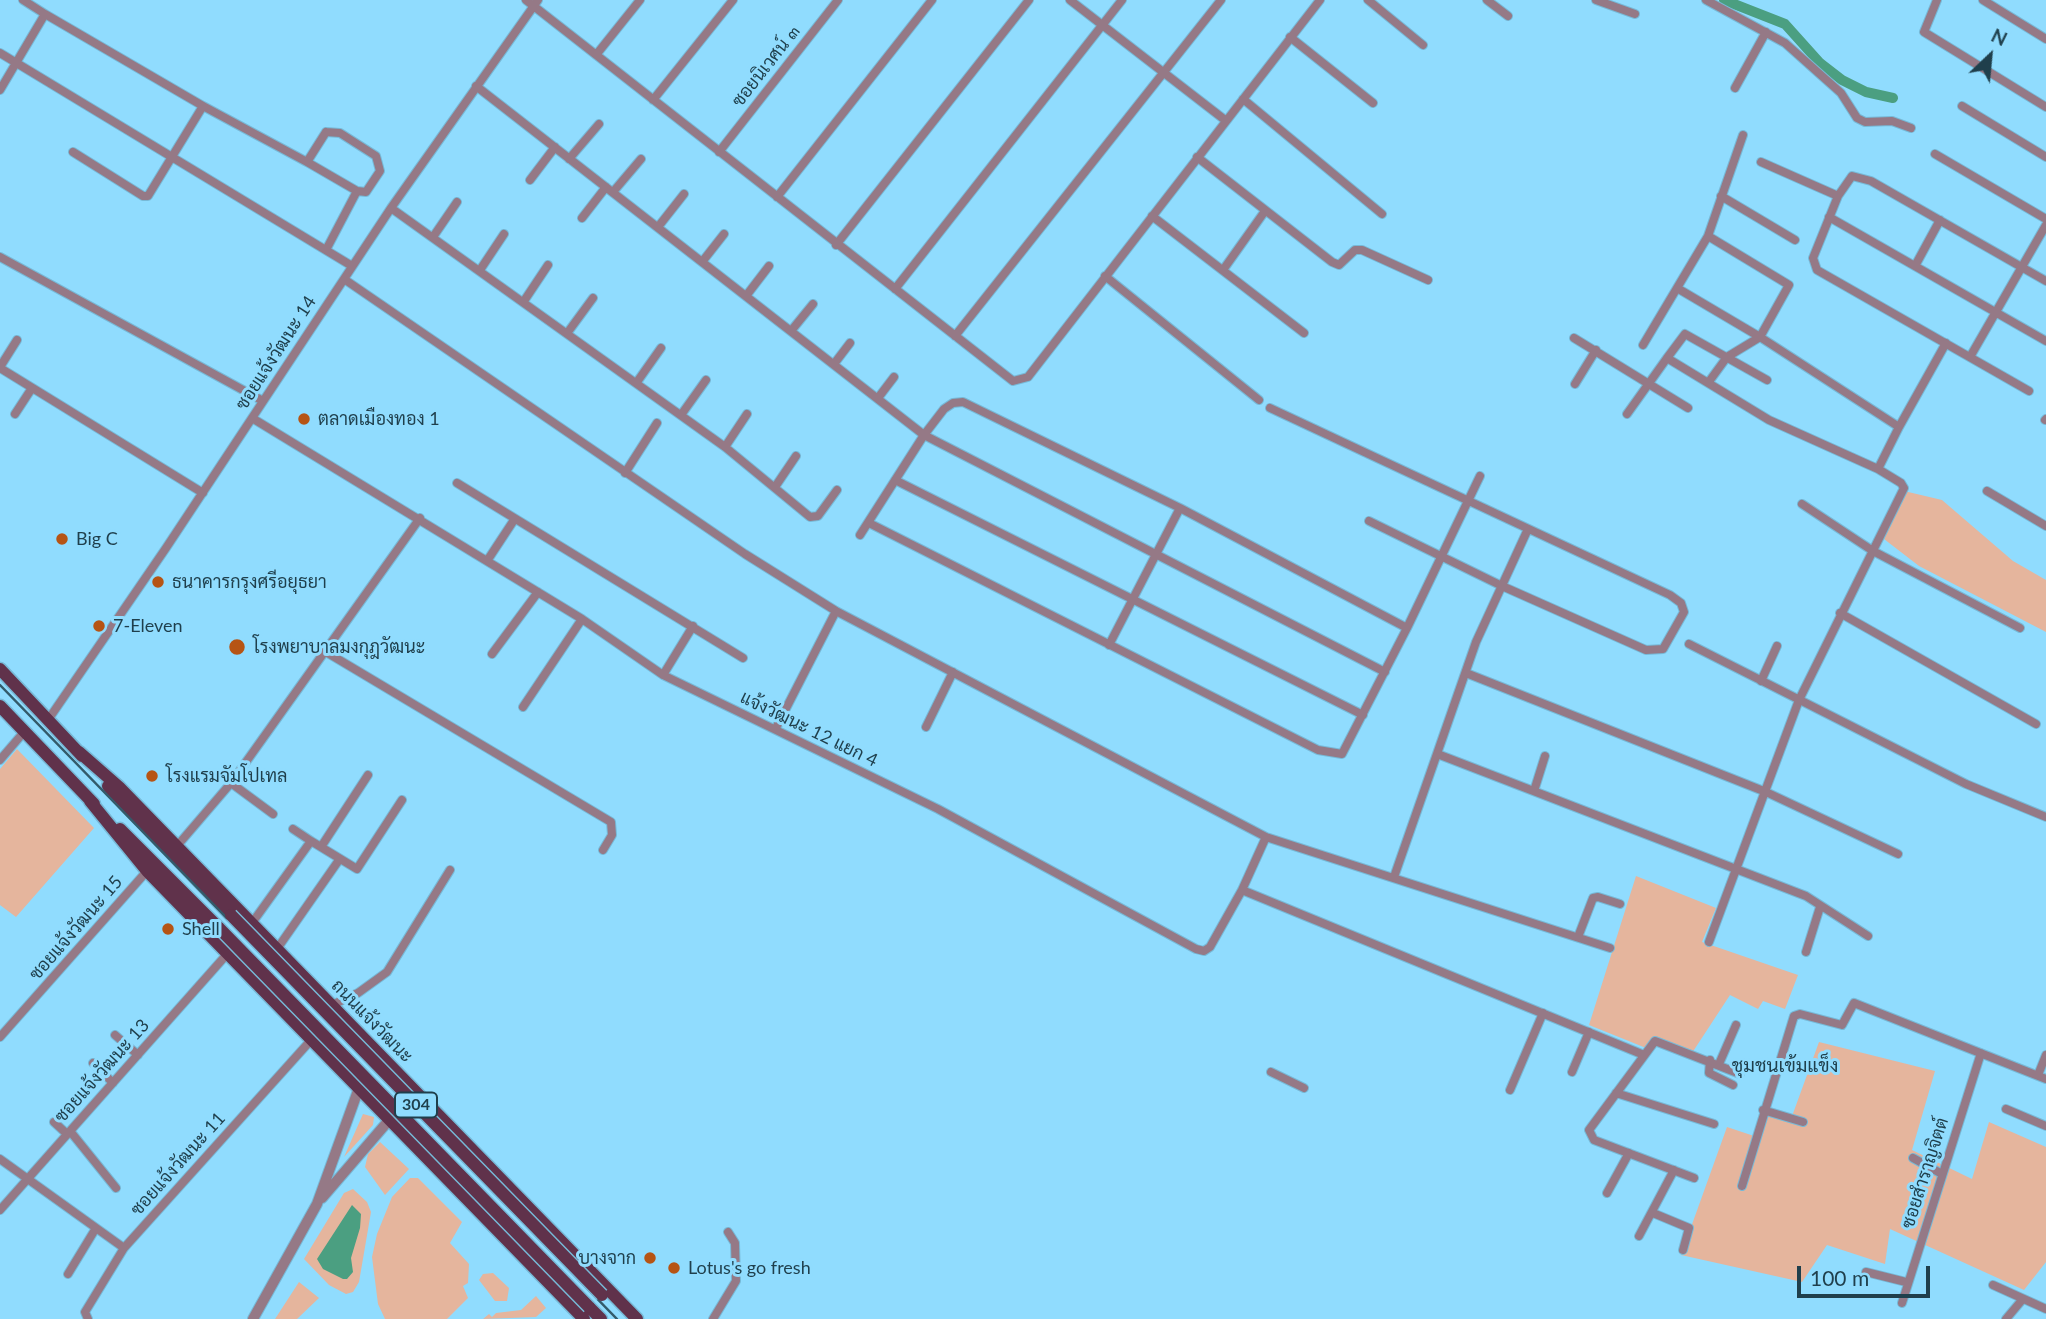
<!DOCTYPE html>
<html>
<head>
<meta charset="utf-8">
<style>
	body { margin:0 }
	#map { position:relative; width:2046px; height:1319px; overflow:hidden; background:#90dcfe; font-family:Lato,sans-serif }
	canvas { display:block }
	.north { position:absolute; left:1955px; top:21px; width:70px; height:70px; -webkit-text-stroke:5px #90dcfe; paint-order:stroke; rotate:26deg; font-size:19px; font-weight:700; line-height:28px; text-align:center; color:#1f3f4c }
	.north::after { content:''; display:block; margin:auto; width:24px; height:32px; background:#1f3f4c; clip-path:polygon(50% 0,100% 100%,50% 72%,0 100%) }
	.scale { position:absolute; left:1797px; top:1266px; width:133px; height:32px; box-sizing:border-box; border:4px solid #1f3f4c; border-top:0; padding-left:9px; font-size:21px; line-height:24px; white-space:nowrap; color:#1f3f4c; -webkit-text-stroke:5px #90dcfe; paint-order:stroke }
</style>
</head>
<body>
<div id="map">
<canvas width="2046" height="1319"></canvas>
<div class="north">N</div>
<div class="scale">100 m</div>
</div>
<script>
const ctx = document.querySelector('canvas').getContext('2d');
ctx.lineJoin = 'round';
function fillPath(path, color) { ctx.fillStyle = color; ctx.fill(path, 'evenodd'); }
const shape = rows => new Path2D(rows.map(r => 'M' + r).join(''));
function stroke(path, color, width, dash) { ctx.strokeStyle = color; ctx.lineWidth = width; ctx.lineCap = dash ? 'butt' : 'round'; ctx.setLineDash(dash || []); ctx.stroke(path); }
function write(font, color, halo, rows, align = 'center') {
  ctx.font = font + ' Lato,Sarabun,sans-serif'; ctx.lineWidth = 6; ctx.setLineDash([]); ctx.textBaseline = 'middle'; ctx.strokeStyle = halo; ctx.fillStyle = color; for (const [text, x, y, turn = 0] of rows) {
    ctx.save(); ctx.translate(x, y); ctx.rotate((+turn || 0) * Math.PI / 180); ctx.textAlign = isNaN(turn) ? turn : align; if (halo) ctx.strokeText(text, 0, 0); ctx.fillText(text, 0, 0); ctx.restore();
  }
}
fillPath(shape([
	[1904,491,1942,500,2013,561,2046,580,2046,632,1919,566,1884,539],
	[17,749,94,828,16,917,0,905,0,769],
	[1636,876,1716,908,1702,942,1798,975,1785,1009,1763,1001,1758,1009,1730,995,1692,1053,1655,1036,1646,1048,1589,1025],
	[1819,1042,1935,1071,1912,1150,1972,1179,1989,1122,2046,1147,2046,1262,2024,1290,1890,1229,1885,1264,1827,1245,1802,1282,1681,1255,1727,1127,1757,1137,1765,1111,1791,1119],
	[363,1114,374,1117,373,1125,344,1157],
	[380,1142,409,1169,385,1195,365,1167,368,1154],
	[410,1178,418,1178,462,1222,450,1243,469,1264,468,1283,463,1286,468,1298,447,1319,385,1319,378,1304,372,1257,377,1234,392,1197],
	[353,1189,367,1202,371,1212,359,1282,353,1292,346,1294,329,1285,304,1259,344,1193],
	[493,1273,509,1288,507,1301,495,1301,479,1280,483,1274],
	[299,1282,319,1298,297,1319,275,1319],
	[536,1296,546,1308,536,1317,483,1319,489,1314,492,1317,496,1313,521,1310]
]), '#e5b59d');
fillPath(shape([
	[352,1205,361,1214,360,1228,351,1258,353,1272,347,1279,343,1279,323,1269,317,1259]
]), '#4b9f81');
stroke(shape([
	[1724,0,1785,24,1820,63,1842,80,1866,92,1893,98]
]), '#4b9f81', 10);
const minor = shape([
	[23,0,45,14],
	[526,0,1013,381,1028,377,1320,0],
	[1070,0,1225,120],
	[1368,0,1423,45],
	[1487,0,1508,16],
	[1596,0,1635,14],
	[1706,0,1785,43,1841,93,1857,118,1865,122,1892,121,1911,128],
	[1937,0,1924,32,2046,107],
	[1983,0,2046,39],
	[1290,37,1373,103],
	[0,53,352,266],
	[596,55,640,0],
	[476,86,924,435,1385,672],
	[1735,88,1766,32],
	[0,90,45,14,203,106,307,162],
	[1243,99,1382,214],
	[653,100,733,0],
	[1962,106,2046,157],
	[326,132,340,133,376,156,380,171,366,192,357,191,307,162,326,132],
	[73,152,143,196,148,196,203,106],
	[719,152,838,0],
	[1935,154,2046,219],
	[1197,157,1332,262,1339,265,1355,250,1362,250,1428,280],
	[569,159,599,124],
	[1761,162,1838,196],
	[530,180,555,147],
	[613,192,641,159],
	[1721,196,1795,240],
	[777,197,932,0],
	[391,208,725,447,810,517,818,516,837,490],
	[1152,216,1304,333],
	[1829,217,2046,341],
	[582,218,606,187],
	[658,227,684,194],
	[1708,236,1789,285,1760,337,1727,357,1708,383],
	[433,237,457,202],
	[836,245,1029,0],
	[326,250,357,191],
	[0,257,263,401],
	[702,262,724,234],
	[1915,266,1940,220],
	[480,270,504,234],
	[1223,270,1265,211],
	[1105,276,1259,400],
	[344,279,745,554,836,611,1266,837,1610,948],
	[1677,288,1760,337,1899,427,1878,469],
	[895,289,1122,0],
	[746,296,769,266],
	[524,301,548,265],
	[791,331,813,304],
	[568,332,593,298],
	[955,336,1221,0],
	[1574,338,1688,408],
	[1643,345,1708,236,1743,135],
	[1970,357,2046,225],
	[1667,358,1685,334,1767,380],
	[834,364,850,343],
	[0,367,17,340],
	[0,368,203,493],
	[637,382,661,348],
	[1575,384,1596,350],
	[2029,391,1817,270,1813,258,1838,196,1852,176,1871,181,2046,281],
	[878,398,894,377],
	[1270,408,1670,595,1681,603,1684,612,1663,649,1646,650,1502,586,1369,521],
	[15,414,32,388],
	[1627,414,1667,358,1769,420,1878,469,1901,483,1904,488,1799,700,1709,942],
	[681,415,706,380],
	[252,418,582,619,663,675,938,809,1196,949,1204,951,1210,947,1242,890,1266,837],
	[2045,420,2046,419],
	[1899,427,1946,343],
	[725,447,747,414],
	[625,473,657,423],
	[895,480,1363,715],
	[457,483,743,658],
	[775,487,796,456],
	[1987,491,2046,526],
	[1802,504,1873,551,2020,628],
	[869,523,1318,750,1342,754,1407,628,1480,476],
	[860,535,924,435,944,409,953,403,963,402,1180,508,1407,628],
	[487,561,514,520],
	[1840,613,2036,724],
	[1689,644,1966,784,2046,817],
	[1109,645,1180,508],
	[326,652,611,822,612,835,603,850],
	[492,654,538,592],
	[1466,673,1766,792,1898,854],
	[663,675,693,626],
	[1761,681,1777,646],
	[523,707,582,619],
	[48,720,166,548,391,208,538,0],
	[926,727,953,672],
	[776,728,836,611],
	[1440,755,1806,896,1868,936],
	[0,760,24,732],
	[231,783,273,814],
	[1534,791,1545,756],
	[293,829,311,841],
	[177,846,231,783,420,518],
	[321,847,368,775],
	[1394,877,1476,642,1528,529],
	[1242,890,1644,1055],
	[252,923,311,841,357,869,402,800],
	[1578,937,1593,898,1598,897,1620,904],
	[277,949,339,860],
	[1806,952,1820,907],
	[332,1005,358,993,387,972,450,870],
	[115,1035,138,1055],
	[0,1037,147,871],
	[1710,1060,1709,1073,1733,1085],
	[93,1063,113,1083],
	[1719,1064,1736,1025],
	[1271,1072,1304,1088],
	[1572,1072,1589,1032],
	[2038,1075,2046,1055],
	[1510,1090,1543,1013],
	[1616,1093,1714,1124],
	[2006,1109,2046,1126],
	[1763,1110,1803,1122],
	[54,1122,67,1134],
	[70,1131,116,1188],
	[1913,1158,1942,1174],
	[0,1159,124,1248],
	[1694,1178,1594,1140,1589,1130,1655,1041,1740,1074],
	[1742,1186,1794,1016,1800,1014,1842,1025,1854,1003,2046,1079],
	[1607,1193,1629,1153],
	[0,1210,228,953],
	[1653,1213,1689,1228,1683,1250],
	[1639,1236,1674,1170],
	[1866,1272,1906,1282],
	[68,1274,96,1228],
	[1993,1285,2046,1309],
	[1902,1303,1981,1053],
	[88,1319,85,1312,124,1248,312,1039],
	[713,1319,736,1281,735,1243,728,1232],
	[2006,1319,2022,1300]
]);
const tertiary = shape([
	[322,1198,390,1119],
	[253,1319,317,1204,359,1088]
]);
const primary = shape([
	[0,669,82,756],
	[0,706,94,804],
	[79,752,119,787,637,1319],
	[108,786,231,915],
	[90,801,147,871,584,1319],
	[120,829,219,928],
	[589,1307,601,1319]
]);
stroke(minor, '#77b9d7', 10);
stroke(tertiary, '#77b9d7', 12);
stroke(primary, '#77b9d7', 15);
stroke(minor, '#957986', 8);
stroke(tertiary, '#957986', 10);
stroke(primary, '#60324b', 12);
stroke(shape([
	[0,685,617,1319]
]), '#335b6b', 2.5);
const primaryBridge = shape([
	[231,915,602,1295],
	[219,928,589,1307]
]);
stroke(primaryBridge, '#77b9d7', 15, []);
stroke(primaryBridge, '#60324b', 12);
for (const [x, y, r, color] of [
	[304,419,7,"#b65414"],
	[62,539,7,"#b65414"],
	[158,582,7,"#b65414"],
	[99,626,7,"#b65414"],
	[237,647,9,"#b65414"],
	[152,776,7,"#b65414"],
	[168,929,7,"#b65414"],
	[650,1258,7,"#b65414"],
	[674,1268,7,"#b65414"]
]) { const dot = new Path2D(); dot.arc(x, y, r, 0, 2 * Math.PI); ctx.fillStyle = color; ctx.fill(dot); stroke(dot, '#90dcfe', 2.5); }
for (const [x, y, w] of [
	[416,1105,42]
]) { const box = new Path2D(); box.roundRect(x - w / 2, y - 12.5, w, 25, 5); ctx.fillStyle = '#90dcfe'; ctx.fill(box); stroke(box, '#1f3f4c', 2); }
write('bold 16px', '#1f3f4c', null, [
	["304",416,1105]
]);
write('18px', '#1f3f4c', '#90dcfe', [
	["ซอยนิเวศน์ ๓",766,66,-52],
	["ซอยแจ้งวัฒนะ 14",276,353,-57],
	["แจ้งวัฒนะ 12 แยก 4",809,729,26],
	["ซอยแจ้งวัฒนะ 15",76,928,-49],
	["ถนนแจ้งวัฒนะ",372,1021,46],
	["ซอยแจ้งวัฒนะ 13",102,1071,-48],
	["ซอยแจ้งวัฒนะ 11",178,1164,-48],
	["ซอยสำราญจิตต์",1925,1173,-72]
]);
write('18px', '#1f3f4c', '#90dcfe', [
	["ตลาดเมืองทอง 1",318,419],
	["Big C",76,539],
	["ธนาคารกรุงศรีอยุธยา",172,582],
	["7-Eleven",113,626],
	["โรงพยาบาลมงกุฎวัฒนะ",253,647],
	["โรงแรมจัมโปเทล",166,776],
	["Shell",182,929],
	["บางจาก",636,1258,"right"],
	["Lotus's go fresh",688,1268]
], 'left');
write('19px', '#1f3f4c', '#90dcfe', [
	["ชุมชนเข้มแข็ง",1785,1066]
]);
</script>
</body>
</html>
